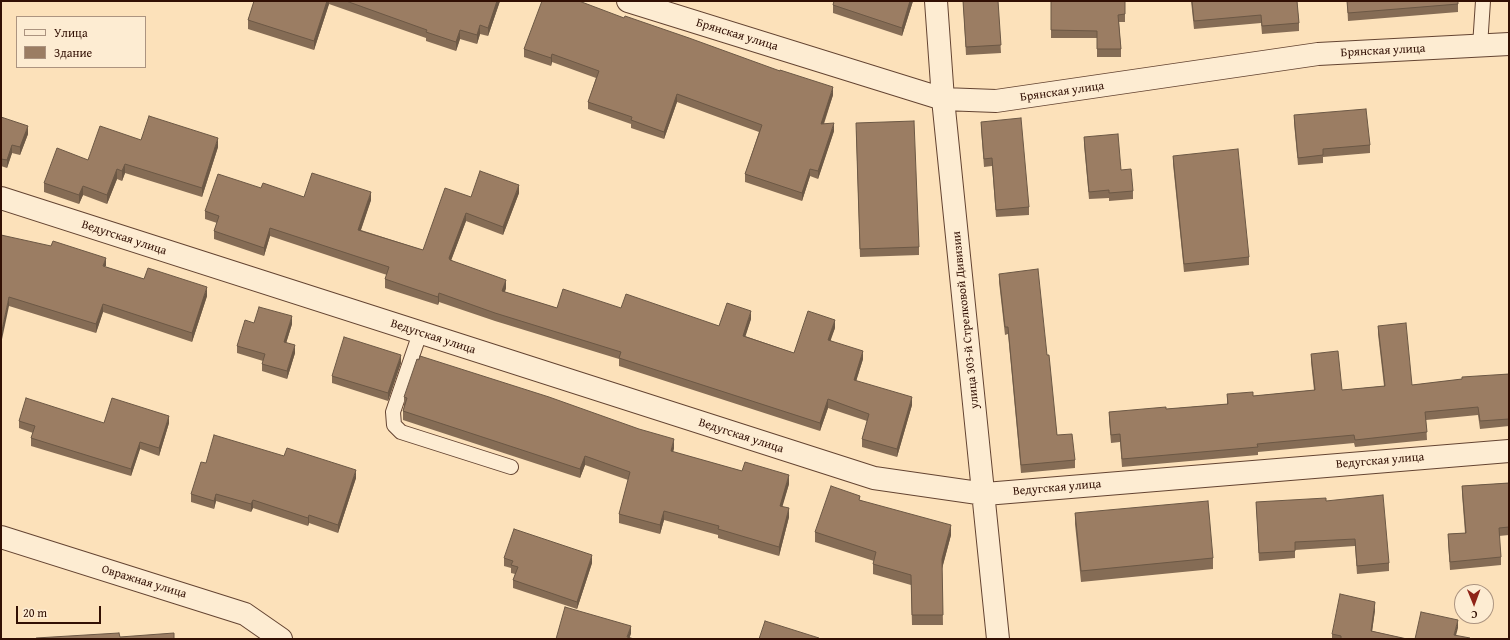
<!DOCTYPE html>
<html>
<head>
<meta charset="utf-8">
<style>
	body { margin:0 }
	#map { position:relative; width:1510px; height:640px; overflow:hidden; background:#fce1ba; font-family:"Gentium Book Plus",serif }
	canvas { display:block }
	.frame { position:absolute; inset:0; border:2px solid #321004; pointer-events:none }
	.legend { position:absolute; left:16px; top:16px; width:130px; height:52px; box-sizing:border-box; background:#fdecd2; border:1px solid #ac9480; margin:0; padding:5px 7px; list-style:none; font-size:12px; color:#321004 }
	.legend li { display:flex; align-items:center; gap:8px; height:20px }
	.legend b { width:20px; border:1px solid #ac9480 }
	.north { position:absolute; left:1454px; top:584px; width:40px; height:40px; box-sizing:border-box; background:#fdecd2; border:1px solid #ac9480; border-radius:50%; rotate:179deg; font-size:11px; font-weight:700; line-height:16px; text-align:center; color:#321004 }
	.north::after { content:''; display:block; margin:auto; width:14px; height:18px; background:#8f2418; clip-path:polygon(50% 0,100% 100%,50% 72%,0 100%) }
	.scale { position:absolute; left:16px; top:606px; width:85px; height:18px; box-sizing:border-box; border:2px solid #321004; border-top:0; padding-left:5px; font-size:12px; line-height:14px; white-space:nowrap; color:#321004; -webkit-text-stroke:3px #fdecd2; paint-order:stroke }
</style>
</head>
<body>
<div id="map">
<canvas width="1510" height="640"></canvas>
<div class="frame"></div>
<ul class="legend">
<li><b style="height:5px;background:#fdecd2"></b>Улица</li>
<li><b style="height:11px;background:#9b7d63"></b>Здание</li>
</ul>
<div class="north">С</div>
<div class="scale">20 m</div>
</div>
<script>
const ctx = document.querySelector('canvas').getContext('2d');
ctx.lineJoin = 'round';
const shape = rows => new Path2D(rows.map(r => 'M' + r).join(''));
function stroke(path, color, width, dash) { ctx.strokeStyle = color; ctx.lineWidth = width; ctx.lineCap = dash ? 'butt' : 'round'; ctx.setLineDash(dash || []); ctx.stroke(path); }
function fillPath(path, color) { ctx.fillStyle = color; ctx.fill(path, 'evenodd'); }
function write(font, color, halo, rows, align = 'center') {
  ctx.font = font + ' "Gentium Book Plus",serif'; ctx.lineWidth = 3; ctx.setLineDash([]); ctx.textBaseline = 'middle'; ctx.strokeStyle = halo; ctx.fillStyle = color; for (const [text, x, y, turn = 0] of rows) {
    ctx.save(); ctx.translate(x, y); ctx.rotate((+turn || 0) * Math.PI / 180); ctx.textAlign = isNaN(turn) ? turn : align; if (halo) ctx.strokeText(text, 0, 0); ctx.fillText(text, 0, 0); ctx.restore();
  }
}
const service = shape([
	[1480,46,1483,1],
	[420,333,393,412,394,425,401,432,511,467]
]);
const minor = shape([
	[628,1,943,99,996,101,1318,54,1509,44],
	[936,1,943,99,998,639],
	[1,198,874,478,985,494,1509,451],
	[1,537,245,614,281,639]
]);
stroke(service, '#644432', 16);
stroke(minor, '#644432', 24);
stroke(service, '#fdecd2', 14);
stroke(minor, '#fdecd2', 22);
fillPath(shape([
	[254,1,500,1,488,36,480,34,477,44,460,39,456,51,426,41,426,38,329,4,314,50,248,29,248,20],
	[913,1,902,36,833,13,833,5],
	[963,1,998,1,1001,53,966,55],
	[1051,1,1125,1,1125,22,1119,22,1121,49,1121,57,1097,57,1097,38,1051,38],
	[1191,1,1297,1,1299,23,1299,31,1262,34,1261,23,1194,29],
	[1347,1,1458,1,1458,12,1348,21],
	[524,49,833,95,824,124,834,131,818,179,810,176,802,201,745,182,745,174,759,132,677,102,664,139,631,128,631,124,588,109,588,102,596,78,552,62,551,66,524,57],
	[1294,115,1370,145,1370,153,1323,157,1323,163,1298,165,1294,123],
	[1,117,28,134,20,155,12,153,7,168,1,166],
	[981,122,1029,207,1029,215,996,217,992,166,984,167,981,129],
	[856,130,919,247,919,255,860,257],
	[1084,137,1121,170,1133,191,1133,199,1109,201,1109,198,1089,199,1084,145],
	[141,140,218,147,202,197,125,173,122,181,117,179,107,204,83,195,79,204,44,192,44,183,88,160],
	[1173,156,1249,257,1249,265,1184,272,1173,164],
	[261,188,304,197,371,200,361,230,423,250,471,197,519,193,503,235,466,221,451,260,506,288,505,292,557,308,621,308,719,326,751,319,745,336,794,353,835,328,830,340,863,359,856,381,912,405,897,457,862,447,862,439,867,421,828,408,820,431,619,366,619,359,495,321,439,302,438,305,385,288,385,279,387,275,270,236,264,256,214,239,214,231,217,223,205,219,205,211],
	[1,235,106,267,144,279,207,296,192,342,103,312,96,333,9,306],
	[999,274,1047,355,1057,435,1075,460,1075,468,1021,473,1008,334,1005,335,999,282],
	[254,323,292,324,286,343,295,353,287,379,262,371,262,364,263,361,237,353,237,346],
	[1378,326,1412,385,1509,374,1509,426,1480,429,1478,415,1426,420,1427,440,1355,447,1354,443,1258,452,1258,455,1122,467,1120,442,1111,443,1109,420,1109,412,1166,409,1227,404,1227,394,1253,396,1314,390,1311,362,1311,354,1342,390,1384,386,1378,334],
	[401,363,388,401,332,383,332,376],
	[404,397,674,448,673,452,742,471,789,484,782,506,789,517,779,556,718,538,718,535,664,520,660,534,619,523,619,514,628,480,585,465,580,478,403,420,403,411,404,406],
	[19,421,104,423,169,423,159,456,140,449,131,476,31,446,31,438,33,433,19,428],
	[206,463,356,478,338,533,309,523,308,526,253,508,251,512,216,501,214,509,191,502,191,494],
	[1509,483,1509,535,1499,536,1501,557,1501,565,1450,570,1448,542,1448,534,1465,533,1462,494,1462,486],
	[860,500,951,535,942,568,943,625,912,625,911,585,873,574,873,564,874,561,815,542,815,532],
	[1326,501,1389,563,1389,571,1357,574,1355,546,1295,550,1295,558,1259,561,1256,502],
	[1075,513,1213,558,1213,569,1081,582,1075,524],
	[504,558,592,563,577,609,513,588,513,580,515,574,511,573,511,568,504,566],
	[1375,610,1372,631,1407,639,1332,639,1332,634]
]), '#856c55');
fillPath(shape([
	[327,1,329,1,329,4,314,50,314,41],
	[497,1,500,1,488,36,488,28],
	[910,1,913,1,902,36,902,28],
	[480,25,480,34,477,44,477,35],
	[460,30,460,39,456,51,456,42],
	[552,54,552,62,551,66,551,58],
	[833,87,833,95,821,131,821,124],
	[677,94,677,102,664,139,664,132],
	[834,123,834,131,818,179,818,171],
	[28,126,28,134,20,155,20,147],
	[218,138,218,147,202,197,202,188],
	[12,145,12,153,7,168,7,160],
	[125,164,125,173,122,181,122,171],
	[117,169,117,179,107,204,107,195],
	[810,169,810,176,802,201,802,193],
	[519,185,519,193,503,235,503,227],
	[83,186,83,195,79,204,79,195],
	[371,192,371,200,358,238,358,230],
	[466,213,466,221,449,266,449,258],
	[270,228,270,236,264,256,264,248],
	[106,258,106,266,103,266],
	[506,280,506,288,502,299,502,291],
	[207,287,207,296,192,342,192,333],
	[439,293,439,302,438,305,438,297],
	[9,297,9,306,1,344,1,335],
	[103,304,103,312,96,333,96,324],
	[751,311,751,319,743,344,743,336],
	[292,316,292,324,284,350,284,342],
	[835,320,835,328,828,348,828,340],
	[295,345,295,353,287,379,287,371],
	[863,351,863,359,854,388,854,380],
	[401,355,401,363,388,401,388,393],
	[912,397,912,405,897,457,897,449],
	[828,399,828,408,820,431,820,423],
	[169,416,169,423,159,456,159,448],
	[674,439,674,448,671,460,671,451],
	[140,442,140,449,131,476,131,469],
	[585,456,585,465,580,478,580,469],
	[356,470,356,478,338,533,338,525],
	[789,475,789,484,780,515,780,506],
	[216,494,216,501,214,509,214,501],
	[253,500,253,508,251,512,251,504],
	[789,508,789,517,779,556,779,547],
	[664,511,664,520,660,534,660,525],
	[309,515,309,523,308,526,308,518],
	[951,525,951,535,942,569,942,559],
	[592,555,592,563,577,609,577,602],
	[1375,602,1375,610,1371,639,1371,631],
	[1458,620,1458,628,1455,639,1454,635],
	[631,626,631,634,629,639,627,637]
]), '#6c5845');
const building = shape([
	[254,1,327,1,314,41,248,20,254,1],
	[346,1,497,1,488,28,480,25,477,35,460,30,456,42,426,32,427,30,346,1],
	[542,1,579,1,624,18,625,16,689,38,780,71,780,70,833,87,821,124,834,123,818,171,810,169,802,193,745,174,762,125,677,94,664,132,631,120,632,117,588,102,599,71,552,54,551,58,524,49,542,1],
	[834,1,910,1,902,28,833,5,834,1],
	[963,1,998,1,1001,45,966,47,963,1],
	[1051,1,1125,1,1125,14,1118,15,1121,49,1097,49,1097,31,1051,30,1051,1],
	[1192,1,1297,1,1299,23,1262,26,1261,15,1194,21,1192,1],
	[1347,1,1458,1,1458,4,1348,13,1347,1],
	[1366,109,1370,145,1323,149,1323,155,1298,158,1294,115,1366,109],
	[149,116,218,138,202,188,125,164,122,171,117,169,107,195,83,186,79,195,44,183,57,148,88,160,100,126,141,140,149,116],
	[1,117,28,126,20,147,12,145,7,160,1,159,1,117],
	[1021,118,1029,207,996,210,992,158,984,159,981,122,1021,118],
	[914,121,919,247,860,249,856,123,914,121],
	[1118,134,1121,170,1131,169,1133,191,1109,193,1109,190,1089,192,1084,137,1118,134],
	[1238,149,1249,257,1184,264,1173,156,1238,149],
	[480,171,519,185,503,227,466,213,449,258,450,260,506,280,502,291,557,308,563,289,621,308,626,294,719,326,727,303,751,311,743,336,794,353,808,311,835,320,828,340,863,351,854,380,912,397,897,449,862,439,869,414,828,399,820,423,619,358,621,352,495,313,439,293,438,297,385,279,389,267,270,228,264,248,214,231,219,216,205,211,218,174,261,188,263,183,304,197,312,173,371,192,358,230,423,250,445,188,471,197,480,171],
	[1,235,51,246,53,241,106,258,103,266,144,279,148,268,207,287,192,333,103,304,96,324,9,297,1,335,1,235],
	[1038,269,1047,355,1049,355,1057,435,1072,434,1075,460,1021,465,1008,327,1005,327,999,274,1038,269],
	[259,307,292,316,284,342,295,345,287,371,262,364,265,354,237,346,245,320,254,323,259,307],
	[1406,323,1412,385,1462,379,1462,377,1509,374,1509,419,1480,421,1478,407,1425,412,1427,432,1355,440,1354,435,1257,444,1258,447,1122,459,1120,434,1111,435,1109,412,1166,407,1166,409,1228,404,1227,394,1253,392,1253,396,1315,390,1311,354,1338,351,1342,390,1385,386,1378,326,1406,323],
	[344,337,401,355,388,393,332,376,344,337],
	[420,356,549,397,639,429,674,439,671,451,742,471,745,462,789,475,780,506,789,508,779,547,718,529,719,526,664,511,660,525,619,514,630,472,585,456,580,469,403,411,407,398,404,397,417,359,419,360,420,356],
	[26,398,104,423,112,398,169,416,159,448,140,442,131,469,31,438,35,426,19,421,26,398],
	[214,435,284,456,287,448,356,470,338,525,309,515,308,518,253,500,251,504,216,494,214,501,191,494,201,462,206,463,214,435],
	[1509,483,1509,527,1499,528,1501,557,1450,562,1448,534,1466,533,1462,486,1509,483],
	[831,486,860,496,859,500,951,525,942,559,943,615,912,615,911,575,873,564,876,552,815,532,831,486],
	[1383,495,1389,563,1357,566,1355,539,1295,542,1295,551,1259,553,1256,502,1326,498,1326,501,1383,495],
	[1208,501,1213,558,1081,571,1075,513,1208,501],
	[514,529,592,555,577,602,513,580,518,567,511,565,513,561,504,558,514,529],
	[1340,594,1375,602,1371,631,1407,639,1341,639,1341,636,1332,634,1340,594],
	[565,607,631,626,627,637,634,639,556,639,565,607],
	[1421,612,1458,620,1454,635,1470,638,1470,639,1415,639,1421,612],
	[765,621,819,638,819,639,759,639,765,621],
	[119,633,120,637,174,633,174,639,36,639,36,638,119,633]
]);
fillPath(building, '#9b7d63');
stroke(building, '#6c5845', 1);
write('12px', '#321004', '#fdecd2', [
	["Брянская улица",737,35,17],
	["Брянская улица",1383,51,-3],
	["Брянская улица",1062,92,-8],
	["Ведугская улица",124,238,18],
	["улица 303-й Стрелковой Дивизии",966,320,-96],
	["Ведугская улица",433,337,18],
	["Ведугская улица",741,436,18],
	["Ведугская улица",1380,461,-5],
	["Ведугская улица",1057,488,-5],
	["Овражная улица",144,582,17]
]);
</script>
</body>
</html>
